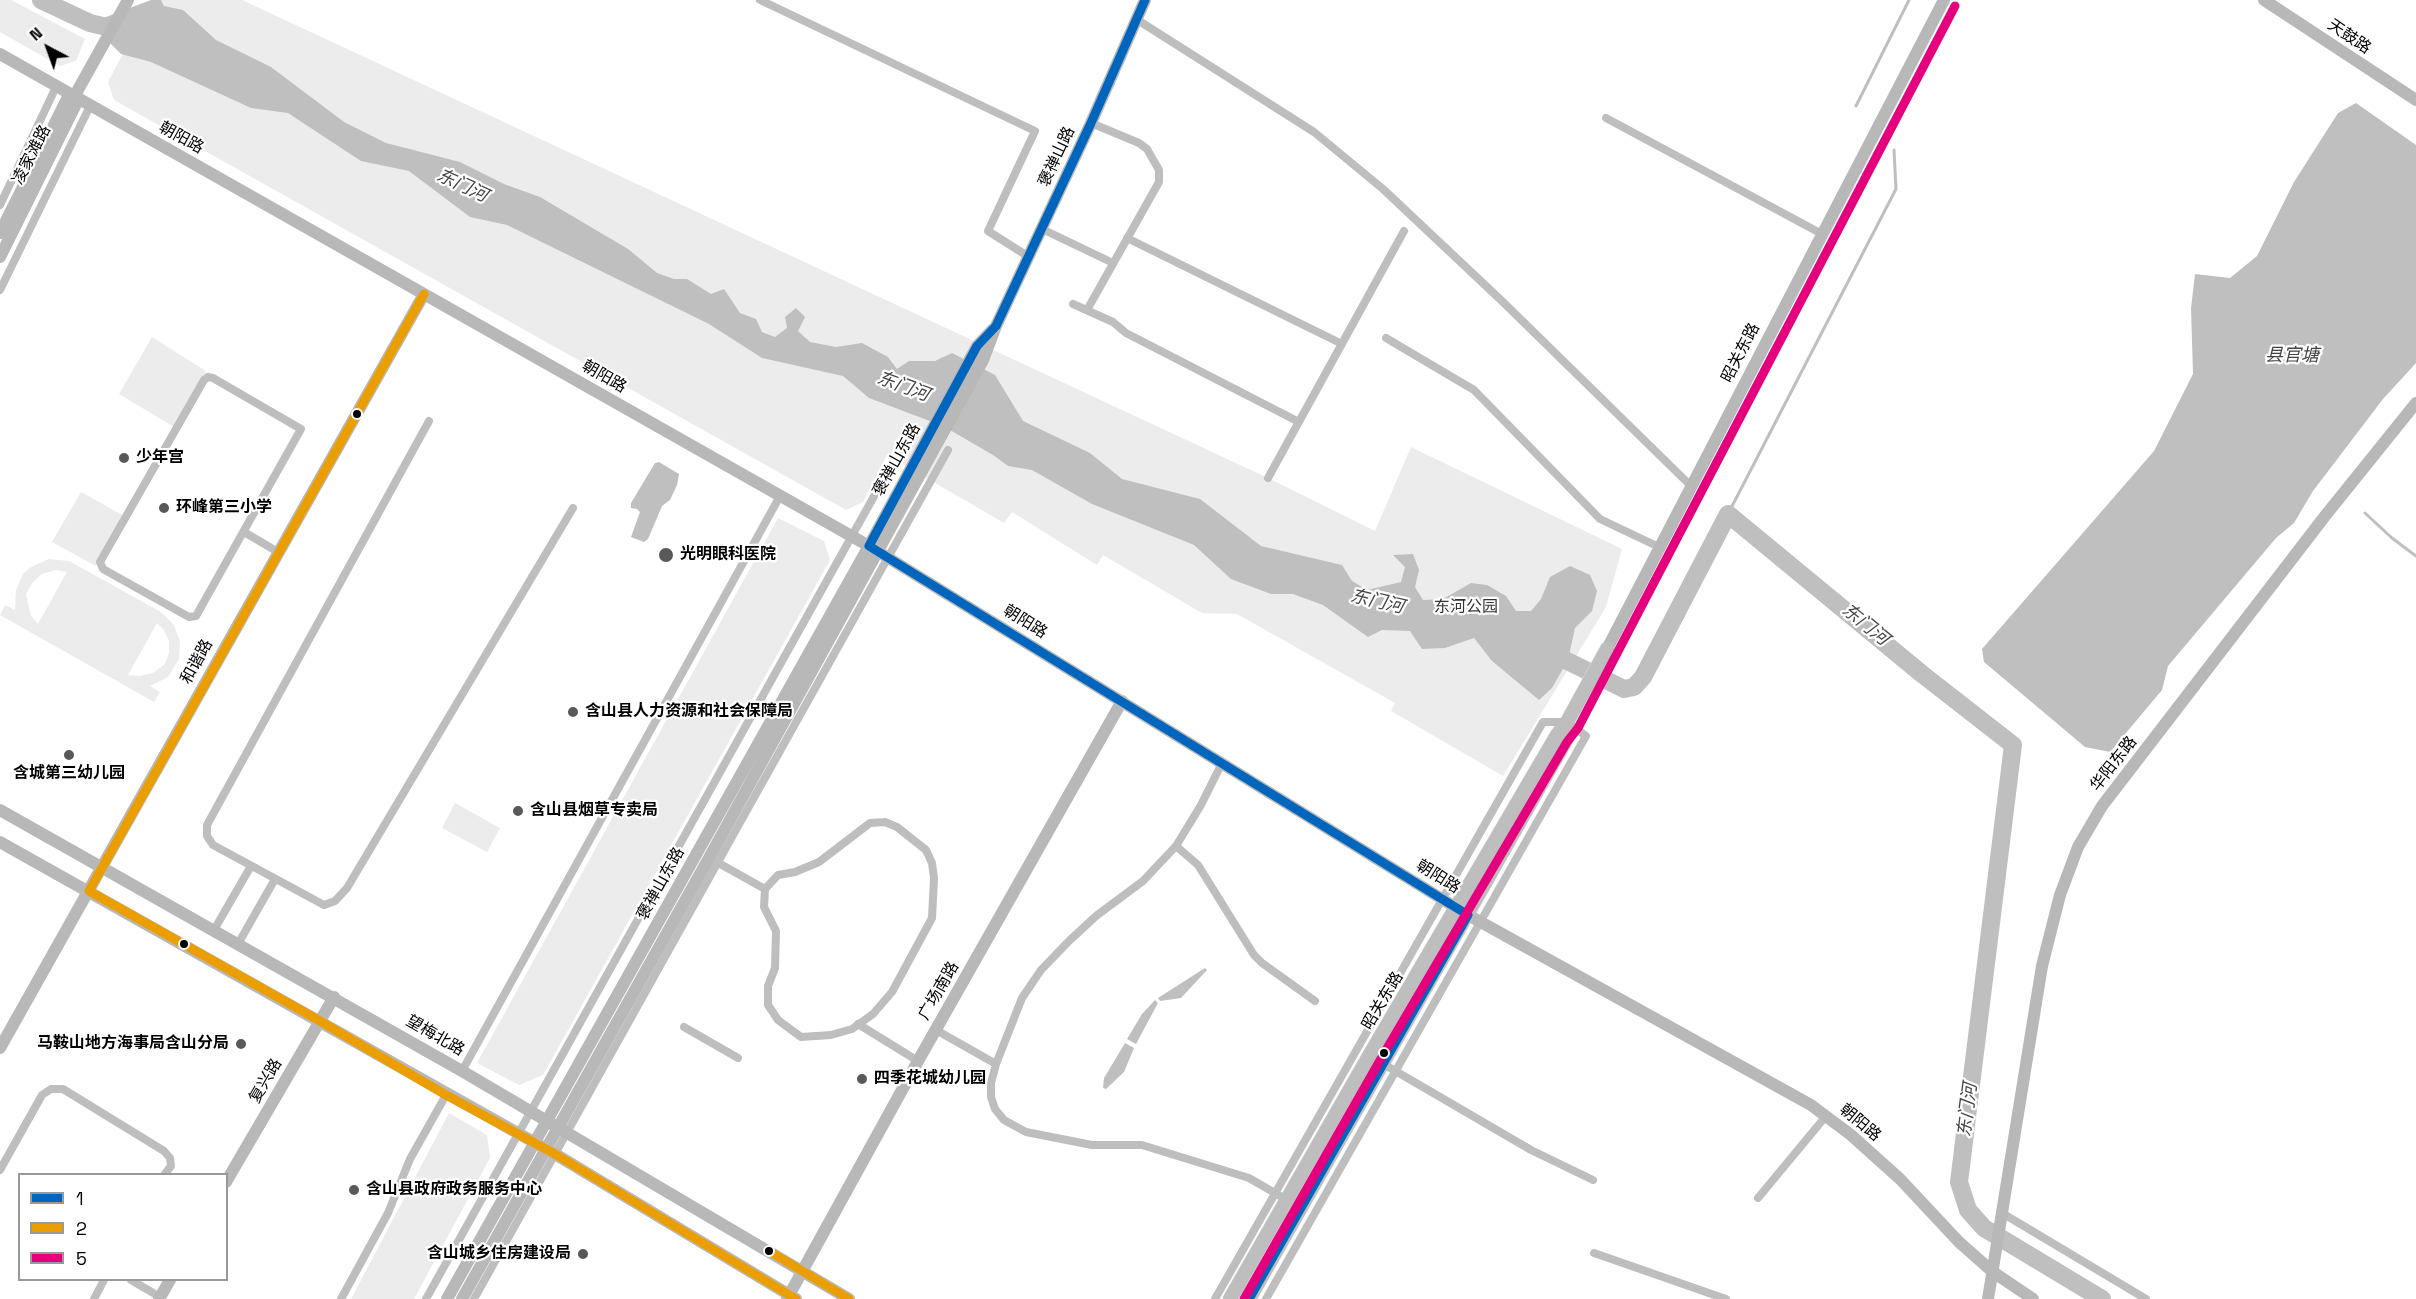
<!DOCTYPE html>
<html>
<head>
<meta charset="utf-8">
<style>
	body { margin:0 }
	#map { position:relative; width:2416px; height:1299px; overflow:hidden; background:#fff; font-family:"Space Grotesk",sans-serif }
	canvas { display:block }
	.legend { position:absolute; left:18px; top:1173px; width:210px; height:108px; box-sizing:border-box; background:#fff; border:2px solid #999; margin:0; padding:8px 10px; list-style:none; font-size:18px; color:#000 }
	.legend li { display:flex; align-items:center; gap:12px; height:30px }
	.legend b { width:30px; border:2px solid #999 }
	.north { position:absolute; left:18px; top:18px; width:60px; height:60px; -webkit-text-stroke:4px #fff; paint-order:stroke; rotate:319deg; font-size:16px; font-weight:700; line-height:24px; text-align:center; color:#000 }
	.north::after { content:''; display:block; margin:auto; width:21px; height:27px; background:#000; clip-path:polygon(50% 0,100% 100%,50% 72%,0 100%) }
</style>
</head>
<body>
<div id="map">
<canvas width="2416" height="1299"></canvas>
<ul class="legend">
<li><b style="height:8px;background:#0065bd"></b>1</li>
<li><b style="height:8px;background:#eb9e00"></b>2</li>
<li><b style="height:8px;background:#e5007d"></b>5</li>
</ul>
<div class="north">N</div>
</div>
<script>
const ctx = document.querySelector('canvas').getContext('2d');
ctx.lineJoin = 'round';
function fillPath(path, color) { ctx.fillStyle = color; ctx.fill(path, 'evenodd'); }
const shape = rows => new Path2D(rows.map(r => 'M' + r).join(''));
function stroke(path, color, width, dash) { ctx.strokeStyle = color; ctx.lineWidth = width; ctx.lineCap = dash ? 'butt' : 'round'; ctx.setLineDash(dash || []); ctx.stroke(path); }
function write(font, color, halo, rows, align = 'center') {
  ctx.font = font + ' "Space Grotesk","Noto Sans SC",sans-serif'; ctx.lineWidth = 4.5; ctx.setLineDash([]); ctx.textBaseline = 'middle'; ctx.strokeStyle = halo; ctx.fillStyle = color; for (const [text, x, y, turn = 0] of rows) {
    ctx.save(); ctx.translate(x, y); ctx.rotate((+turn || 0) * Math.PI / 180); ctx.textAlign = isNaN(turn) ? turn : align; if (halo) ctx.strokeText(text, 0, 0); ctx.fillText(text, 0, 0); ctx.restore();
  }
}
fillPath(shape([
	[0,0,11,0,85,39,76,61,60,66,0,32],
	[151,0,242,0,1268,478,1375,531,1411,447,1622,549,1606,607,1503,776,1391,711,1395,703,1237,614,1202,613,1103,555,1097,565,1012,512,1004,523,887,455,863,502,846,510,114,100,108,82],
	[152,337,206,371,174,427,119,394],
	[81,492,124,516,96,566,52,542],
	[778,518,824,541,830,560,543,1075,519,1085,477,1063],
	[49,559,69,561,161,612,174,625,180,642,179,659,168,677,150,686,160,692,154,702,0,615,5,605,15,610,16,590,23,574,31,567],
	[56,570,67,572,38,624,31,616,26,594,33,582,42,574],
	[157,623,164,630,169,641,169,653,165,664,153,673,140,676,128,675],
	[455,803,500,828,487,852,442,828],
	[449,1113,487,1135,490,1158,414,1299,351,1299]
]), '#ececec');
fillPath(shape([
	[151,0,161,0,164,6,183,10,216,40,271,67,344,122,386,143,460,162,504,184,540,197,628,249,657,273,674,279,687,279,711,294,724,289,740,313,756,319,762,332,775,337,787,328,785,317,796,308,805,317,798,331,810,342,836,347,862,343,888,357,897,369,909,361,935,361,952,353,995,375,1023,421,1090,453,1122,479,1200,499,1261,546,1342,565,1352,581,1367,590,1401,582,1405,567,1393,555,1413,554,1419,570,1415,587,1423,600,1443,599,1471,583,1487,585,1506,596,1516,611,1531,611,1541,599,1550,577,1570,566,1590,575,1597,591,1592,611,1575,628,1568,660,1552,688,1539,700,1492,661,1474,638,1445,648,1422,649,1410,631,1382,630,1368,637,1323,605,1293,594,1271,594,1231,579,1194,545,1092,504,1032,470,1008,466,993,455,943,426,869,398,843,376,762,358,709,324,507,225,470,217,409,171,361,161,288,113,251,108,151,62,121,54,90,23],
	[2356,103,2416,145,2416,363,2383,399,2313,491,2294,523,2276,538,2168,666,2162,690,2110,752,2085,747,1984,662,1982,649,2154,451,2193,374,2191,308,2195,274,2230,278,2257,256,2294,182,2338,113],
	[659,462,679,474,677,485,670,500,662,506,648,539,644,542,631,537,640,512,637,509,631,508,631,503,655,463],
	[1205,968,1207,970,1181,998,1160,1001,1158,998],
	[1155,1000,1158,1003,1136,1044,1127,1039,1142,1014],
	[1125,1043,1134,1048,1124,1072,1106,1089,1103,1088,1104,1078]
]), '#bfbfbf');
stroke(shape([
	[1856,106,1909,0],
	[2365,513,2392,538,2416,556],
	[1728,514,1896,189,1894,150]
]), '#bfbfbf', 3);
stroke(shape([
	[41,0,90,23,111,28],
	[1545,650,1624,689,1634,687,1643,677,1728,514,1922,674,2013,745,1959,1182,1968,1210,1984,1228,2102,1299]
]), '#bfbfbf', 18);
const primary = shape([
	[1230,1299,1369,1056,1557,735,1567,722,1607,649],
	[1249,1299,1566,740,1567,722]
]);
stroke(primary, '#dbdbdb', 15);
stroke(shape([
	[760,0,1035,131,988,231,1029,257],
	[1136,19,1314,132,1383,189,1503,302,1691,486],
	[1606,118,1822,234],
	[0,205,56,87],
	[1042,229,1113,263],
	[1127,238,1342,344],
	[0,290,90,106],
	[1073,304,1113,322,1126,333,1299,422],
	[1087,310,1159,182,1159,170,1147,149,1139,143,1091,123],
	[1386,338,1474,390,1600,519,1659,547],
	[208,377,213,378,301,429,196,616,189,617,103,569,100,562,204,380,208,377],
	[429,421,207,825,207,836,213,845,324,905,335,901,347,888,573,508],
	[1268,478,1404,231],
	[244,532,278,552],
	[1222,763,1201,805,1176,846,1143,881,1096,916,1069,941,1041,970,1022,998,996,1064,991,1083,991,1097,995,1109,1004,1120,1026,1132,1092,1145,1142,1145,1249,1178,1287,1200],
	[885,822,897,827,926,850,932,863,934,878,932,918,892,992,873,1014,852,1029,831,1035,801,1037,778,1020,768,1005,768,986,775,968,776,931,764,907,765,889,778,875,795,872,819,862,870,823,885,822],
	[1176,846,1198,865,1254,955,1262,963,1315,1001],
	[713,860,765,889],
	[214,930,251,866],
	[238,944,275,879],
	[858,1024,918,1061],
	[684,1027,738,1058],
	[936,1030,996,1064],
	[1380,1062,1531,1150,1593,1180],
	[462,1071,780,496],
	[0,1170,42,1095,51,1089,63,1089,164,1151,170,1158,171,1166,165,1174],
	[1758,1198,1826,1116],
	[2002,1213,2146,1299],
	[1594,1253,1726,1299],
	[131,1280,160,1297],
	[94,1299,104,1280],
	[341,1299,388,1213,410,1159,446,1095],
	[426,1299,911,430],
	[474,1299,948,450],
	[1215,1299,1543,722,1567,722,1586,736,1266,1299]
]), '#bebebe', 8);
stroke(shape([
	[2264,0,2416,100],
	[0,54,869,546,1468,915,1811,1105,1851,1135,1900,1179,1959,1242,1993,1272,2033,1299],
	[74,97,128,0],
	[0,233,69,95],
	[0,257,78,100],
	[1607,649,1944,0],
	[0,810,462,1071,849,1299],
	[0,842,555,1154,796,1299],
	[0,1048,424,294],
	[226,1182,334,997],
	[159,1299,170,1280],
	[447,1299,869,546,977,346,993,329],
	[462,1299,709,858,983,360,996,326,1091,123,1145,0],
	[787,1299,918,1061,1122,701],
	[1988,1299,2042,966,2060,895,2078,847,2102,806,2325,516,2416,403]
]), '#b8b8b8', 12);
stroke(primary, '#bebebe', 14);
stroke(shape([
	[1145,0,1091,123,996,326,977,346,869,546,1468,915,1249,1299]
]), '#0065bd', 9);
stroke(shape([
	[424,294,89,891,320,1021,446,1095,555,1154,796,1299],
	[769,1251,849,1299]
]), '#eb9e00', 9);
stroke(shape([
	[1244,1299,1379,1062,1567,742,1578,728,1955,6]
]), '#e5007d', 9);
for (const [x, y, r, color] of [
	[357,414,5,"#000"],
	[124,458,6,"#595959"],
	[164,508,6,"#595959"],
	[666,555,8,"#595959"],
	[573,712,6,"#595959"],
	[69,755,6,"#595959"],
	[518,811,6,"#595959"],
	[184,944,5,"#000"],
	[241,1044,6,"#595959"],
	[1384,1053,5,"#000"],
	[862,1079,6,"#595959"],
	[354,1190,6,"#595959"],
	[769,1251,5,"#000"],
	[583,1254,6,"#595959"]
]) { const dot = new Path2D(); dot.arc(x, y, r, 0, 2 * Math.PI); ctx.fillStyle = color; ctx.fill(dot); stroke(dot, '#fff', 2); }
write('16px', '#000', '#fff', [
	["天鼓路",2349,37,34],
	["朝阳路",181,138,29],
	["凌家滩路",32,155,-63],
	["褒禅山路",1057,157,-65],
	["昭关东路",1741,353,-63],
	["朝阳路",604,377,30],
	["褒禅山东路",897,460,-61],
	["朝阳路",1025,622,32],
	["和谐路",197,662,-61],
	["华阳东路",2114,764,-52],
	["朝阳路",1438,877,32],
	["褒禅山东路",661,884,-61],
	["广场南路",939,991,-60],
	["昭关东路",1383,1001,-59],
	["望梅北路",435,1036,30],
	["复兴路",266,1081,-60],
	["朝阳路",1860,1123,40]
]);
write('bold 16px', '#000', '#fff', [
	["少年宫",136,458],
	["环峰第三小学",176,508],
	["光明眼科医院",680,555],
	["含山县人力资源和社会保障局",585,712],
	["含城第三幼儿园",69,774,"center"],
	["含山县烟草专卖局",530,811],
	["马鞍山地方海事局含山分局",229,1044,"right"],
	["四季花城幼儿园",874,1079],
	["含山县政府政务服务中心",366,1190],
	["含山城乡住房建设局",571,1254,"right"]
], 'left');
write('16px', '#333', '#fff', [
	["东河公园",1466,608]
]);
write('italic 18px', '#444', '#fff', [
	["东门河",462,186,25],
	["县官塘",2292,356],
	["东门河",903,387,20],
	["东门河",1377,602,13],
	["东门河",1865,625,39],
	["东门河",1968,1110,-83]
]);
</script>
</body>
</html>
